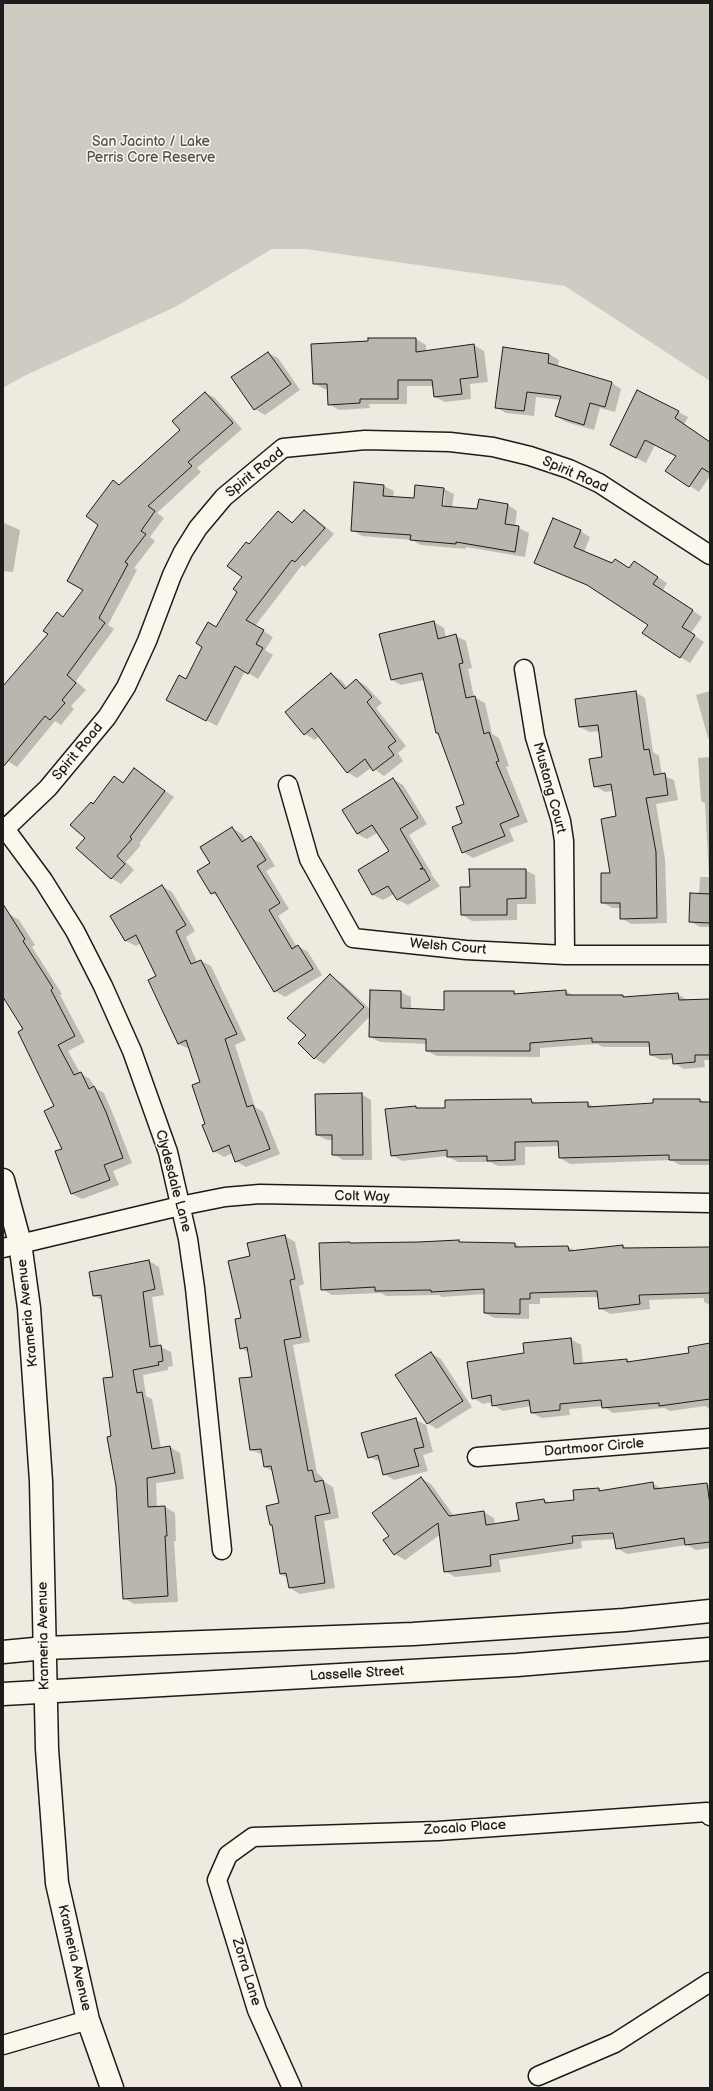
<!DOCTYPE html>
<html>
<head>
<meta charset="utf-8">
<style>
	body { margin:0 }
	#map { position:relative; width:713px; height:2091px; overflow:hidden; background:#eeeadf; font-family:"Balsamiq Sans",sans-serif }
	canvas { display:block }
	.frame { position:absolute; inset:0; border:4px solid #1c1c1c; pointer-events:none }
</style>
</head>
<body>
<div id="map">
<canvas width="713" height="2091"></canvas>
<div class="frame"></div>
</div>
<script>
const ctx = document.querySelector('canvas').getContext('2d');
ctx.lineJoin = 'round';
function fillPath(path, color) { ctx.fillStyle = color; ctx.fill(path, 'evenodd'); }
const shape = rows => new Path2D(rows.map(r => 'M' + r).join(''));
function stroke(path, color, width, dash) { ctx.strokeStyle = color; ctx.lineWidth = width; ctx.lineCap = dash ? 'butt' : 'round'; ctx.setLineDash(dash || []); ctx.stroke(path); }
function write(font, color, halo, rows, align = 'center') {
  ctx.font = font + ' "Balsamiq Sans",sans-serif'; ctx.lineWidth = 3; ctx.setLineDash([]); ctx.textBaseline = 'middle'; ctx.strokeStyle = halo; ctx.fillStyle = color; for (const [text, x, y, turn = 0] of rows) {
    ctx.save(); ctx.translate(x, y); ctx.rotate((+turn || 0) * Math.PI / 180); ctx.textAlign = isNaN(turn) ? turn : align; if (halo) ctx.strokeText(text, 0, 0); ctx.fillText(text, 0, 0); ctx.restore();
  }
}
fillPath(shape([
	[3,3,710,3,710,381,565,286,306,249,272,249,175,307,24,376,3,388]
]), '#ceccc2');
fillPath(shape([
	[416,339,426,345,426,351,474,345,484,351,488,382,470,384,471,399,445,402,435,397,434,386,407,386,407,404,369,404,370,408,339,410,329,404,328,389,324,389,314,383],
	[268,353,278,358,300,390,265,415,255,409],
	[549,354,559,360,558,367,612,383,621,389,615,412,600,408,594,430,566,422,556,416,561,400,536,397,534,416,506,413,496,407],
	[206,393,215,398,242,429,197,468,201,472,157,513,164,518,150,537,155,541,134,568,137,570,108,625,114,629,76,681,86,690,71,706,74,709,61,725,55,721,17,767,3,758,3,694,64,618,84,589,99,524,114,481,120,485,181,430],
	[678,412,688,417,684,425,710,442,710,476,699,492,667,471,677,456,655,445,646,463,621,450],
	[384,486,394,491,393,498,414,499,444,489,454,494,452,508,478,510,508,505,517,511,515,526,529,533,525,557,466,547,466,549,421,545,412,540,362,536,352,530],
	[443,492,445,492,443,511,441,511],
	[304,511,314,517,334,534,305,567,302,565,255,626,273,637,265,650,273,655,258,679,245,671,217,726,177,705,186,680,238,591,244,577,249,545,278,512,294,523],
	[3,518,4,523,20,530,13,572,3,571],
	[580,531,590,537,584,552,630,569,635,562,667,583,663,590,702,617,691,633,704,642,690,663,680,657,649,625,595,588,536,562],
	[434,622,444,628,446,638,456,636,466,641,472,668,468,669,474,697,485,703,492,734,499,738,509,766,506,767,528,822,509,829,514,841,473,858,463,852,465,805,440,735,436,733,424,680,401,685,392,680],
	[331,674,341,680,348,688,357,680,366,686,382,703,376,708,406,746,398,753,403,761,384,776,372,767,357,778,347,772,319,736,315,740,305,734],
	[710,691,710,739,708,738,696,695],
	[635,692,645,698,653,752,659,756,662,775,674,780,678,800,656,804,665,859,667,923,631,924,621,918,621,908,612,908,602,902,612,874,617,817,613,791,605,792,595,786,603,758,600,731,590,732,580,727],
	[710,757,710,927,700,927,690,921,699,895,700,877,709,877,705,803,701,801,698,758],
	[134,769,174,797,139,844,141,845,126,862,134,870,121,884,111,878,87,838,94,805,114,777,125,783],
	[393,779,403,785,427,824,409,835,432,874,431,874,440,886,408,905,398,900,394,894,383,900,373,895,359,871,391,852,379,832,367,839,357,834],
	[232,828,242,834,246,840,251,838,261,843,275,866,266,871,289,909,278,916,297,947,298,946,308,952,322,975,285,997,275,991,220,898,212,893,212,863],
	[525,870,535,875,536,904,517,904,517,920,472,921,462,915,471,888],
	[162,886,172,892,195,931,186,937,197,962,201,961,211,966,246,1040,235,1045,255,1107,263,1112,280,1154,246,1167,236,1161,233,1153,224,1157,214,1151,206,1124,201,1083,190,1049,178,1044,157,977,141,943,136,946,126,941,112,917],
	[9,914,19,920,35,945,32,947,62,994,60,995,85,1042,68,1051,80,1073,90,1079,95,1088,104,1093,115,1119,132,1163,113,1171,119,1185,82,1199,72,1194,56,1107,25,1030,3,995,3,918],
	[333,978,343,984,371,1010,401,992,411,997,411,1009,445,1011,513,992,519,995,566,991,574,996,625,998,678,994,688,1001,710,1000,710,1060,704,1060,705,1067,684,1069,674,1063,674,1059,661,1060,651,1055,651,1047,603,1047,597,1044,540,1048,540,1057,437,1056,427,1051,427,1044,380,1042,370,1037,370,1016,324,1064,314,1058,307,1035],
	[361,1094,371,1100,372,1160,343,1160,333,1154,333,1140,327,1140,317,1135],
	[531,1100,538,1104,587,1103,596,1108,700,1100,710,1103,710,1165,680,1165,671,1160,570,1164,560,1158,559,1146,525,1147,525,1165,498,1166,490,1162,458,1162,447,1156,402,1161,392,1155,416,1107,420,1109,446,1109],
	[285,1236,295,1242,304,1284,299,1286,310,1342,293,1345,317,1473,322,1477,323,1481,333,1487,339,1518,324,1521,335,1588,300,1594,290,1588,288,1578,281,1574,274,1526,271,1525,280,1504,273,1472,265,1467,263,1455,251,1450,253,1377,249,1353,241,1348,242,1319,251,1257],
	[458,1241,462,1243,515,1244,522,1248,568,1247,576,1251,623,1246,628,1249,710,1248,710,1305,704,1302,704,1298,649,1300,650,1309,610,1314,600,1308,598,1297,540,1298,540,1304,529,1304,529,1319,494,1318,485,1313,485,1294,442,1297,439,1295,386,1296,381,1293,332,1295,322,1289,350,1243,353,1244],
	[149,1261,159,1267,164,1295,152,1297,159,1346,171,1352,173,1366,168,1367,168,1370,143,1375,146,1396,152,1399,161,1448,170,1447,180,1453,184,1479,156,1483,157,1508,165,1507,175,1513,176,1541,174,1541,178,1602,134,1604,124,1598,112,1437,114,1377,104,1301,94,1296],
	[571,1339,581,1345,583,1364,627,1360,630,1362,690,1354,710,1344,710,1409,705,1406,670,1411,664,1408,613,1413,603,1406,569,1409,570,1415,542,1418,532,1413,531,1406,503,1411,493,1405,493,1402,483,1404,473,1398,526,1354,524,1344],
	[431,1353,441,1359,472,1407,437,1429,427,1423],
	[416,1420,426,1425,433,1452,423,1455,428,1471,394,1480,384,1474,381,1462,369,1457],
	[421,1478,431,1484,454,1516,484,1512,494,1518,495,1524,520,1521,544,1500,550,1503,575,1501,599,1489,603,1492,653,1484,663,1489,707,1484,710,1486,710,1548,696,1550,687,1545,627,1554,617,1548,615,1539,581,1541,582,1548,499,1560,501,1572,455,1577,445,1571,441,1534,405,1560,395,1554,385,1540,390,1536]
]), '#0003');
const building = shape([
	[368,338,416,338,416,352,474,344,478,377,460,379,462,394,434,397,432,380,398,380,398,399,360,399,360,403,328,405,327,384,313,384,311,344,368,341,368,338],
	[503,347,549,354,548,363,612,382,605,407,590,403,584,425,555,416,561,396,527,392,524,411,495,408,503,347],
	[268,352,291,384,254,410,231,377,268,352],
	[637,390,679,411,675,418,710,442,710,473,702,468,689,487,665,471,676,456,645,440,636,458,610,445,637,390],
	[205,392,233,423,188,462,192,466,148,506,155,511,141,531,146,534,125,562,128,564,99,618,105,623,67,675,76,683,62,700,65,703,50,720,45,716,3,767,3,686,48,634,43,631,57,612,63,617,83,590,67,581,98,525,86,516,113,480,119,485,180,430,172,421,205,392],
	[354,482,384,485,383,496,414,498,415,485,444,488,442,506,477,509,479,499,508,504,505,524,519,526,515,552,456,542,456,544,410,540,411,535,351,531,354,482],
	[304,510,325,528,295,562,292,560,246,620,264,630,256,644,263,648,248,674,235,666,206,721,166,700,179,675,186,679,202,647,196,643,208,622,216,627,237,592,233,589,242,577,227,566,246,542,249,544,278,511,292,523,304,510],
	[553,518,581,530,574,547,612,563,615,559,629,568,634,561,658,577,653,584,693,610,682,627,695,635,680,658,642,633,648,625,587,585,534,563,553,518],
	[434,621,438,639,456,634,463,663,459,664,466,698,475,696,484,734,489,732,499,761,496,762,519,816,500,824,505,836,462,853,452,827,462,823,456,807,464,804,438,733,436,733,422,673,391,680,379,634,434,621],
	[331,673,345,689,356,679,372,697,367,702,396,741,388,747,394,755,373,771,365,759,347,773,312,728,304,735,285,712,331,673],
	[636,691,644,750,649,749,654,775,665,773,668,795,646,798,656,852,657,918,620,919,620,903,601,903,601,873,610,873,601,819,616,816,611,784,594,787,589,759,602,757,598,725,579,727,575,699,636,691],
	[134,768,165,791,130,837,132,839,117,856,125,864,111,879,76,848,85,838,70,825,91,802,93,804,114,776,123,783,134,768],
	[393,778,418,818,400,829,423,868,420,869,424,869,430,880,397,900,388,886,372,895,358,870,389,851,372,825,357,834,342,810,393,778],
	[232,827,242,842,251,836,266,860,257,866,280,903,269,910,292,949,298,945,313,969,274,992,215,892,211,894,197,871,210,863,200,847,232,827],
	[469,869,526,869,526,898,507,899,507,915,461,915,460,887,470,887,469,869],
	[162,885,186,925,176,931,191,964,201,960,237,1034,225,1039,247,1107,253,1105,270,1149,235,1162,229,1145,213,1152,202,1125,205,1124,192,1085,200,1082,186,1040,178,1044,148,980,156,976,136,935,125,941,110,916,162,885],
	[690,893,710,894,710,923,689,922,690,893],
	[3,904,25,939,23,941,53,988,51,990,75,1036,58,1045,74,1075,81,1072,89,1089,94,1086,106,1112,123,1158,104,1165,110,1180,71,1194,55,1151,62,1149,44,1111,54,1106,18,1032,23,1029,3,997,3,904],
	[330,974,364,1007,314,1059,298,1043,306,1035,287,1018,330,974],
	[370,990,401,991,401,1008,444,1010,444,991,514,991,514,994,566,990,566,995,623,995,623,997,678,993,679,1000,710,999,710,1055,695,1055,695,1062,673,1064,672,1054,650,1055,649,1042,592,1042,592,1038,530,1043,530,1051,426,1051,426,1039,369,1037,370,990],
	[362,1093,363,1155,332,1155,332,1135,316,1135,315,1094,362,1093],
	[531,1099,532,1103,588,1102,588,1107,653,1103,653,1099,700,1099,700,1102,710,1102,710,1160,669,1160,669,1155,559,1158,558,1141,515,1142,515,1160,487,1161,487,1156,447,1157,447,1150,391,1156,385,1109,416,1106,416,1108,445,1108,445,1100,531,1099],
	[285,1235,295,1279,290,1280,301,1337,284,1340,308,1471,312,1470,315,1482,323,1480,330,1513,315,1516,325,1583,289,1588,286,1573,280,1574,272,1525,270,1525,266,1506,279,1503,271,1466,264,1467,261,1449,250,1450,239,1378,252,1377,247,1347,240,1349,235,1319,241,1318,228,1261,250,1256,247,1243,285,1235],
	[459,1240,459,1242,515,1243,515,1247,568,1246,569,1251,623,1245,623,1248,710,1247,710,1293,639,1295,640,1304,599,1309,597,1291,530,1293,530,1299,520,1299,520,1314,484,1313,484,1289,431,1292,431,1290,375,1291,375,1287,321,1290,319,1243,350,1242,350,1243,419,1242,459,1240],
	[149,1260,155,1289,143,1292,150,1347,161,1345,163,1361,158,1362,159,1365,133,1370,137,1393,142,1392,152,1449,170,1446,175,1473,147,1478,148,1507,165,1506,167,1536,165,1536,168,1596,123,1599,116,1486,107,1437,111,1436,103,1378,113,1377,101,1295,93,1296,89,1272,149,1260],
	[571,1338,574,1364,627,1359,627,1362,689,1353,688,1347,710,1343,710,1399,659,1406,659,1403,602,1408,601,1400,560,1404,560,1410,531,1413,529,1400,492,1406,491,1395,472,1399,467,1362,524,1353,523,1343,571,1338],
	[431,1352,463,1401,427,1424,395,1375,431,1352],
	[416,1418,424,1447,414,1449,419,1466,383,1475,378,1455,368,1458,361,1433,416,1418],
	[421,1477,449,1516,484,1511,486,1525,519,1520,516,1503,544,1499,545,1503,574,1500,573,1490,599,1488,599,1491,653,1482,654,1489,707,1483,710,1505,710,1542,685,1545,684,1538,616,1549,613,1533,572,1536,573,1543,490,1555,491,1566,444,1572,438,1523,394,1555,383,1540,389,1536,372,1513,421,1477]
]);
fillPath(building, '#b9b6af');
stroke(building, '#1c1c1c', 1);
const minor = shape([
	[524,669,535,737,561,821,564,841,565,955],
	[288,785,309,859,353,938,466,950,565,955,710,955],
	[3,826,43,880,75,931,103,986,132,1051,168,1152,188,1239,195,1288,222,1550],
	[3,831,48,788,107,717,126,687,147,641,172,575,183,552,198,528,224,497,283,448,365,440,450,442,493,447,530,456,569,469,599,483,710,555],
	[3,1248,180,1206,225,1197,260,1194,710,1203],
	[477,1457,710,1438],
	[3,2045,88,2020],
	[538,2076,615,2043,710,1982],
	[292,2088,257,2010,217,1880,228,1855,253,1837,438,1831,707,1812,710,1816]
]);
const tertiary = shape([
	[3,1180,20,1243,29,1308,41,1481,47,1749,57,1883,88,2020,112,2088]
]);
const secondary = shape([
	[3,1652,45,1648,413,1634,624,1620,710,1611],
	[3,1694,517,1665,710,1649]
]);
stroke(minor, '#1c1c1c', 21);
stroke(tertiary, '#1c1c1c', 25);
stroke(secondary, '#1c1c1c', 25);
stroke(minor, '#fbf7ec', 18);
stroke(tertiary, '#fbf7ec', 22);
stroke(secondary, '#fbf7ec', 22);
write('14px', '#51514e', '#fbf7ec', [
	["San Jacinto / Lake",151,142],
	["Perris Core Reserve",151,158]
]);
write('14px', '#1c1c1c', '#fbf7ec', [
	["Spirit Road",255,473,-39],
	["Spirit Road",575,475,24],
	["Spirit Road",78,752,-50],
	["Mustang Court",549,788,75],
	["Welsh Court",448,947,5],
	["Clydesdale Lane",173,1181,75],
	["Colt Way",362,1197,1],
	["Krameria Avenue",28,1313,-96],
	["Dartmoor Circle",594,1448,-5],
	["Krameria Avenue",44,1636,-91],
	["Lasselle Street",357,1674,-3],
	["Zocalo Place",465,1828,-4],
	["Krameria Avenue",74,1958,77],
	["Zorra Lane",246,1972,73]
]);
</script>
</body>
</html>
